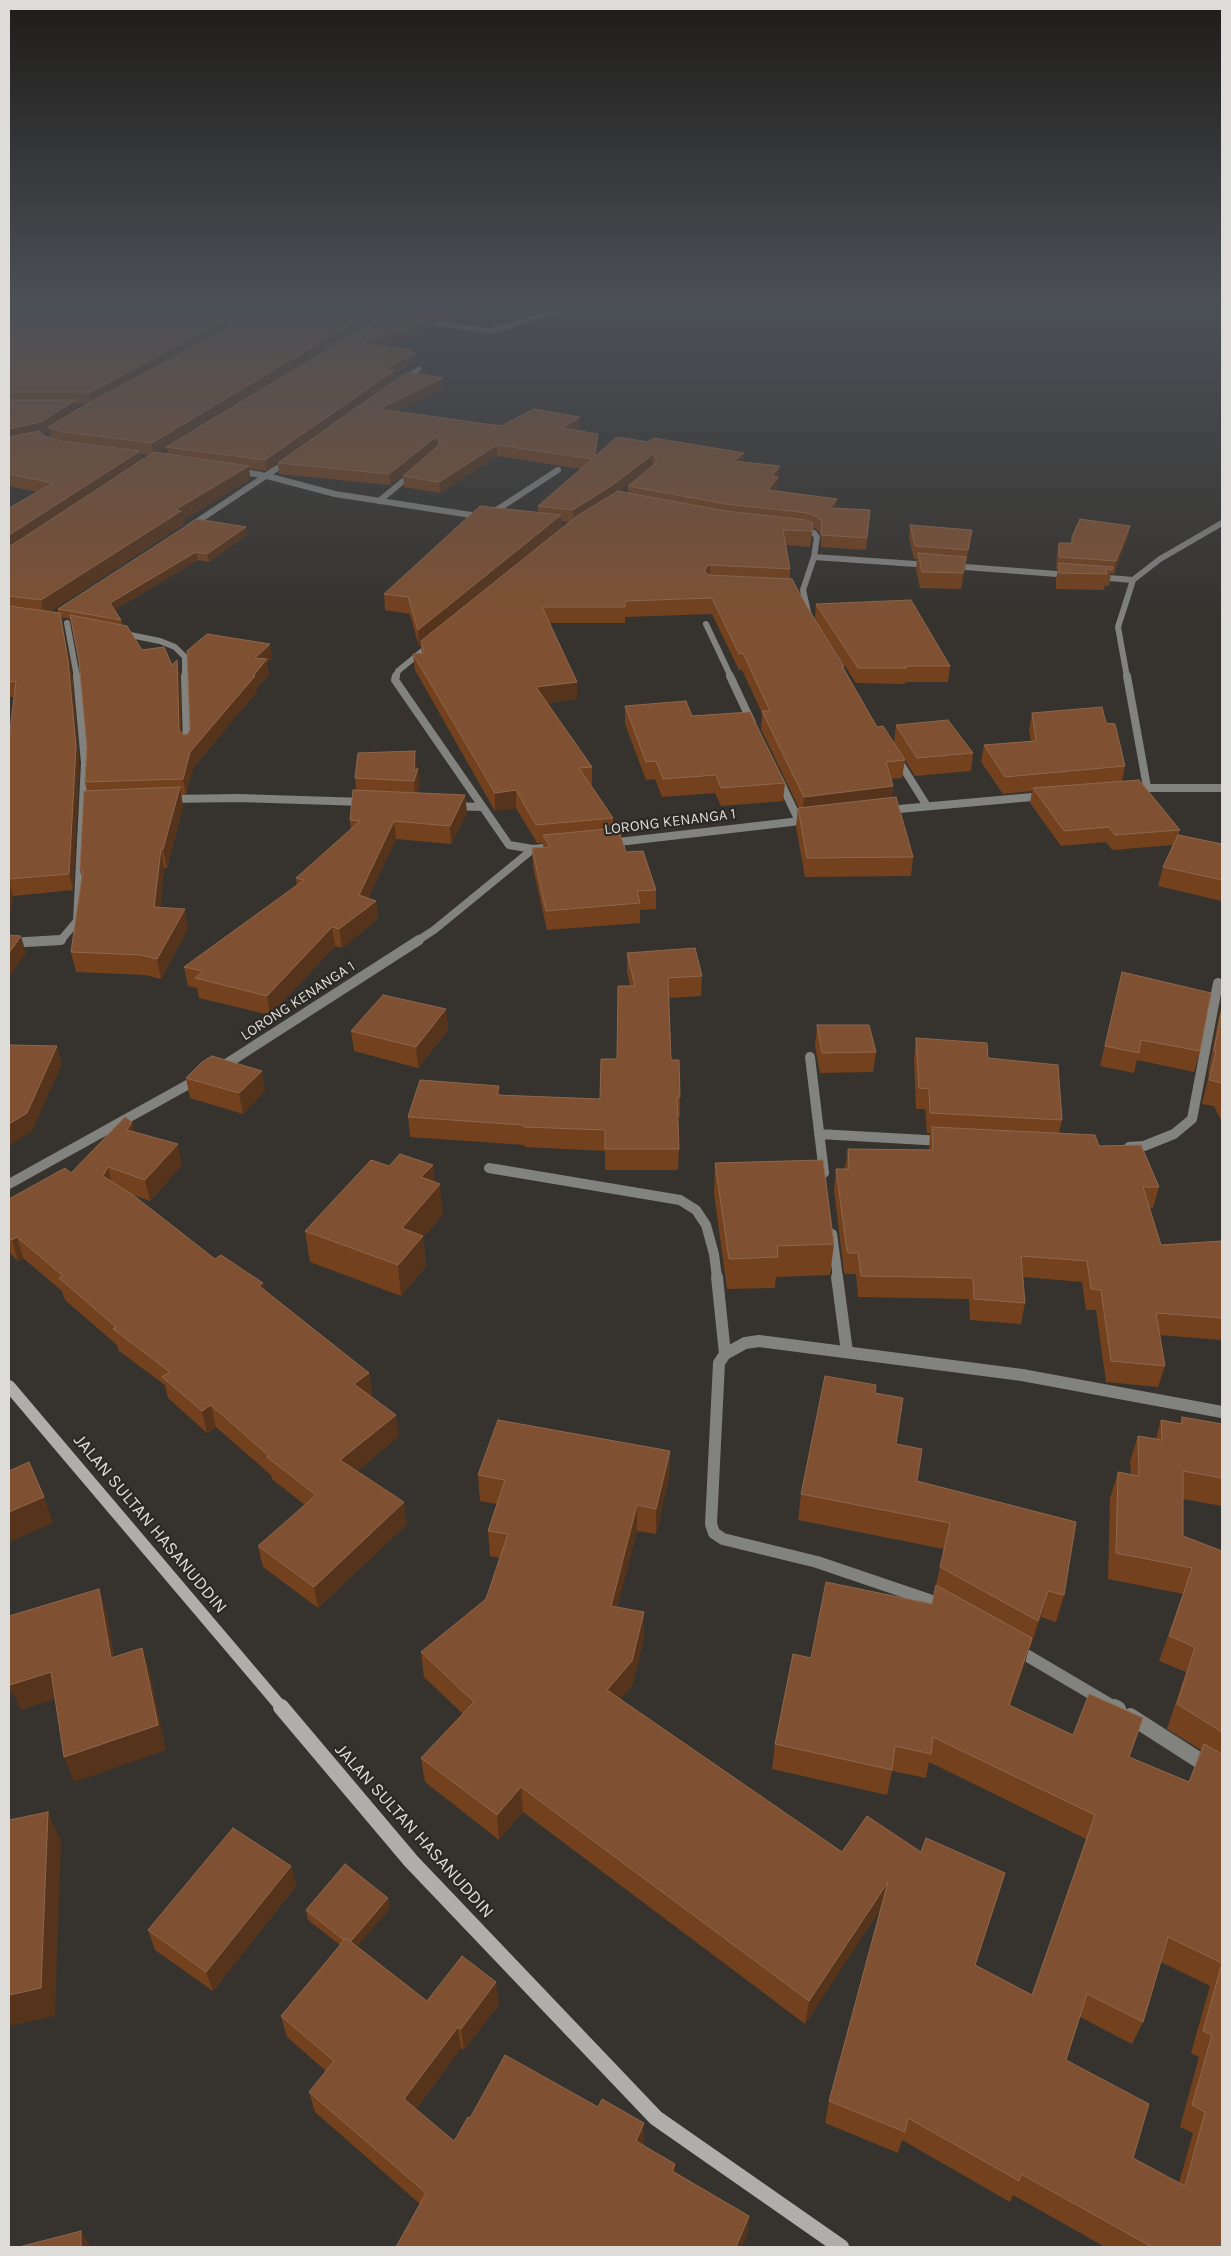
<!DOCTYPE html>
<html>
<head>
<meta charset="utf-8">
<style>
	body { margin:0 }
	#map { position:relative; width:1231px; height:2256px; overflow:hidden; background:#36332e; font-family:Karla,sans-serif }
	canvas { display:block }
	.frame { position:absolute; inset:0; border:10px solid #dedcd9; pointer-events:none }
</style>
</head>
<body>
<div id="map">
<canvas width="1231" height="2256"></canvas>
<div class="frame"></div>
</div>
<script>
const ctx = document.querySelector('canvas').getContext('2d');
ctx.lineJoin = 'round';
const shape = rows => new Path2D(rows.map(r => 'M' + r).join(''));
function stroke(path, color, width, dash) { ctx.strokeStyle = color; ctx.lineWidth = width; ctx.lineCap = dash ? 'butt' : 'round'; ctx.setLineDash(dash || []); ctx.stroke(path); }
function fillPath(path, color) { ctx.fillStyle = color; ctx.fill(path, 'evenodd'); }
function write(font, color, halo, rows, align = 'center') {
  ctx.font = font + ' Karla,sans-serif'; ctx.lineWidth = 4.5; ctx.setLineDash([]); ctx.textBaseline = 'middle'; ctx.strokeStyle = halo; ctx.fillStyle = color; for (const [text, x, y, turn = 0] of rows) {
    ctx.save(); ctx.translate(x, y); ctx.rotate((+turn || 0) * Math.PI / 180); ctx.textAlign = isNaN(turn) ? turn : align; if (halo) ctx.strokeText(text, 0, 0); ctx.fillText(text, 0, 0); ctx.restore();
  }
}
stroke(shape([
	[356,307,354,309,360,311,396,317],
	[420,321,491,331,569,307],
	[403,380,419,369],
	[274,470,289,460]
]), '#82827f', 5);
stroke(shape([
	[238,471,267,476,335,494,484,517],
	[379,501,413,473],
	[489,515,558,470],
	[189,527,276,469],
	[801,530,814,533,817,537,814,557],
	[952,566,1070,575],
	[1097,577,1133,580],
	[810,621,803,590,814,557,930,565],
	[67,623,77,677],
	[706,624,731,677],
	[120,633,160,641,175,647,185,657,185,677],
	[396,677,398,671,431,644],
	[1127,677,1118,627,1133,580,1160,559,1222,523]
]), '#82827f', 6);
stroke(shape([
	[185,676,187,745],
	[396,676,395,680,509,845,533,849],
	[730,676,752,723],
	[1127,676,1147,787],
	[897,758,927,806],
	[779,779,799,821],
	[1132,788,1222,788],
	[168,799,239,798,364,802],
	[453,806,481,807],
	[888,810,1043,796],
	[610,843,809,820],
	[42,941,61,940,77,921,85,763,77,676],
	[417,941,434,930,533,849,543,848]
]), '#82827f', 8);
stroke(shape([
	[9,943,61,940],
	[810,1057,824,1173],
	[220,1068,419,940],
	[819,1134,943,1141],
	[1129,1147,1144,1146,1174,1134,1192,1119,1218,983],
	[489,1168,680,1200,696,1210,706,1225,714,1254,717,1278],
	[9,1184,198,1079],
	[832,1234,838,1278]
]), '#82827f', 10);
stroke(shape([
	[717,1277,725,1354],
	[837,1277,847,1352],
	[944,1609,929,1600,817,1562,723,1539,714,1533,711,1524,719,1363,725,1354,745,1343,759,1341,1022,1375,1222,1412],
	[1016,1649,1116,1708]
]), '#82827f', 12);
stroke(shape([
	[1114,1707,1118,1709],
	[1130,1716,1222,1775]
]), '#82827f', 16);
stroke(shape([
	[9,1386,282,1708]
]), '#afaeaa', 12);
stroke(shape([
	[281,1707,411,1861,656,2118,841,2247]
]), '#afaeaa', 16);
fillPath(shape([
	[9,307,494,307,452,322,377,309,378,318,285,375,434,319,434,328,382,346,411,350,416,362,395,373,396,380,444,388,397,411,501,426,580,428,576,430,598,434,598,445,597,455,617,437,744,462,779,478,778,479,778,488,776,491,837,499,836,509,870,510,866,550,821,547,821,534,816,529,813,527,810,547,786,545,790,569,790,579,844,666,844,670,877,727,894,742,896,725,973,753,971,771,915,776,905,760,902,778,891,779,893,786,892,797,913,857,911,876,805,877,796,827,798,808,799,808,761,729,762,713,742,670,739,670,712,614,625,617,625,623,550,623,577,699,547,703,592,767,592,784,591,785,613,818,613,829,626,852,656,890,656,909,640,910,640,923,547,930,533,867,532,848,543,848,543,843,537,843,516,808,495,811,415,670,413,654,422,653,421,646,419,647,410,614,385,610,384,594,538,513,538,506,581,469,497,456,440,493,404,487,403,476,424,458,390,485,279,474,278,463,367,400,266,471,249,469,250,479,183,520,184,524,49,612,58,613,58,609,246,527,247,535,209,562,198,560,114,610,121,620,122,625,142,650,172,665,180,675,181,732,184,735,188,734,272,659,267,663,269,674,256,689,257,691,193,768,186,794,181,795,183,806,167,868,164,868,160,908,188,928,161,979,145,975,76,972,71,952,82,878,80,870,87,791,85,782,87,747,79,661,71,619,60,617,72,675,79,763,73,890,13,896,9,918,9,740,14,697,9,697,9,508,37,492,9,486],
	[77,404,87,404,78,409],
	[49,431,50,437,44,436,43,434],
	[167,448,168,454,159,453],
	[141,454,150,455,142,460],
	[652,466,628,486,628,493,620,491],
	[561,521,570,522,562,528],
	[638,307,672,307,663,311],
	[910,525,970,544,961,589,920,588,916,569,917,559,914,559,909,538],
	[1072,537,1128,537,1114,574,1111,573,1109,586,1105,585,1104,590,1056,589,1056,579,1058,570,1056,569,1057,554,1059,543,1071,543],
	[816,604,950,666,948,682,905,682,905,684,856,683,815,619],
	[625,706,692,716,785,783,783,801,721,806,715,793,662,797,655,779,646,780,625,724],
	[1032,713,1106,723,1125,766,1122,781,1180,830,1178,835,1222,844,1222,901,1158,886,1163,867,1173,845,1112,850,1106,842,1061,846,1030,803,1032,791,1003,794,981,762,984,745,1031,741,1029,730],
	[417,769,420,786,417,793,465,795,467,813,451,844,396,839,368,898,376,901,378,919,342,948,335,946,270,1015,199,998,197,988,188,986,184,967,297,886,296,878,351,829,350,820,356,790,355,778],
	[627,953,702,976,701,996,669,998,671,1060,680,1097,680,1117,678,1117,679,1149,678,1170,605,1170,605,1151,525,1147,525,1145,410,1137,408,1117,499,1086,500,1095,600,1099,617,1059,630,986,627,972],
	[1122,972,1200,1051,1194,1072,1137,1060,1134,1073,1100,1066],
	[1222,1004,1222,1122,1214,1106,1202,1104,1209,1075,1208,1074,1219,1016],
	[446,1009,448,1030,418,1068,354,1051,351,1031],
	[817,1025,876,1052,873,1072,820,1073,815,1046],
	[916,1038,988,1058,1062,1120,1059,1133,1099,1146,1159,1187,1153,1208,1149,1208,1161,1245,1222,1241,1222,1340,1159,1335,1165,1366,1158,1387,1106,1382,1096,1310,1086,1310,1082,1282,1023,1277,1025,1303,1021,1324,970,1320,969,1299,858,1297,856,1274,845,1274,844,1272,834,1190,836,1169,845,1169,848,1149,929,1150,930,1133,927,1133,925,1109,916,1109,914,1058],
	[186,1078,265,1091,243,1114,190,1098],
	[132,1122,134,1132,182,1165,150,1201,131,1194,215,1259,263,1283,265,1290,369,1373,372,1395,370,1396,399,1436,357,1471,407,1524,318,1608,263,1567,258,1546,305,1505,272,1479,271,1475,216,1427,207,1433,168,1398,165,1385,119,1351,117,1345,65,1300,62,1291,23,1258,18,1261,9,1252,9,1199,71,1173],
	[715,1163,834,1244,830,1275,776,1277,775,1288,727,1289,714,1194],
	[435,1182,443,1214,423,1238,426,1266,401,1296,310,1262,305,1231],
	[875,1393,896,1444,917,1481,1064,1595,1056,1622,1041,1617,1030,1648,1029,1647,1025,1663,1010,1706,1073,1735,1129,1757,1189,1782,1201,1750,1167,1729,1186,1672,1159,1661,1183,1594,1108,1579,1110,1498,1118,1472,1131,1475,1130,1461,1138,1436,1156,1439,1161,1420,1180,1423,1182,1417,1222,1424,1222,1506,1183,1499,1183,1536,1222,1551,1222,2247,1105,2247,1013,2195,1010,2202,902,2140,898,2153,825,2123,829,2101,881,1908,805,2024,523,1812,499,1840,425,1782,421,1758,463,1714,424,1677,421,1652,486,1599,500,1558,490,1556,488,1531,497,1504,480,1501,478,1475,670,1451,669,1477,656,1534,637,1531,617,1607,644,1638,632,1686,620,1699,842,1852,921,1852,1005,1873,975,1965,1032,1995,1086,1839,929,1762,926,1778,892,1771,887,1795,772,1769,775,1744,811,1658,932,1604,944,1549,798,1520,801,1494],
	[1161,1962,1210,1986,1191,2053,1199,2057,1180,2127,1193,2133,1179,2183,1133,2158,1066,2060,1080,2017,1132,2044,1143,2022],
	[291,1866,296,1886,213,1991,155,1950,148,1930],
	[388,1898,390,1908,357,1946,427,2001,499,2004,464,2050,461,2048,416,2109,454,2141,470,2118,598,2107,644,2123,644,2143,643,2145,675,2164,675,2172,749,2216,747,2235,741,2247,396,2247,420,2204,315,2112,309,2092,326,2071,287,2037,281,2016,340,1945,308,1920,306,1910]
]), '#73411e');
fillPath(shape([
	[16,307,39,307,9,322,9,310],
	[462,307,494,307,452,322,451,311],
	[663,307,672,307,663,311],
	[377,308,378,318,168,448,166,447,167,448,154,456,152,443],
	[230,317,232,328,93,404,91,392],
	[434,319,434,328,363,353,362,343],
	[411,350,412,355,415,353,416,362,395,373,396,380,266,471,265,460],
	[443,378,444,388,380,419,379,409],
	[76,400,78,412,48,427,49,431,43,434,9,442,9,429],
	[580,417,580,428,562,439,562,428],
	[598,434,598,445,595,468,594,457],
	[437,438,438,449,434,450,390,485,389,474,433,439],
	[497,445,497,456,440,493,439,482],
	[140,451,142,463,9,551,9,535],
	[744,453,744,464,734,461],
	[652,455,652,466,614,496,573,522,573,510],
	[249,466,250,479,183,520,184,524,44,615,41,600,175,510],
	[780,466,778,488,768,502,768,490,772,476],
	[837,499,836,510,830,508],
	[561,515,562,531,421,641,421,646,419,647,418,630],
	[1130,526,1128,537,1114,574,1116,561],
	[246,527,247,535,209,562,207,554],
	[972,530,970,544,966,563,968,550],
	[196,552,198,560,112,611,110,603],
	[966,557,964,573,961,589,963,573],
	[710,565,709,581,705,572,706,567],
	[60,613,72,675,79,763,73,890,69,874],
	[270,644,272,659,267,663,269,674,256,689,257,691,193,768,186,794,183,779,190,752,255,658],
	[177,660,180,675,181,745,179,730],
	[577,682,577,699,537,704,536,687],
	[415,751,417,769,418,768,420,786,415,799,414,781],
	[893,786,891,804,802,815,804,797],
	[180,787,183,806,167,868,163,849],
	[516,790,516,808,495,811,495,793],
	[465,795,467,813,451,844,450,826],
	[394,821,396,839,361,913,376,901,378,919,342,948,339,929,359,895],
	[161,849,164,868,158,927,154,907],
	[9,880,13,896,9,918],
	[185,909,188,928,161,979,157,959],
	[332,927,335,946,270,1015,267,996],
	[21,936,26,953,9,977,9,953],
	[446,1009,448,1030,418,1068,416,1047],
	[57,1046,62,1064,32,1131,9,1146,9,1124],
	[262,1071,265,1091,243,1114,239,1093],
	[499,1086,500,1106,497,1095],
	[132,1122,137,1143,127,1130],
	[178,1144,182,1165,150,1201,145,1180],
	[433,1165,436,1189,440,1184,443,1214,423,1238,426,1266,401,1296,398,1265,402,1228,421,1177],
	[108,1167,113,1188,103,1176],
	[17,1237,23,1258,18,1261,12,1240],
	[263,1283,267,1304,259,1286],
	[369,1373,372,1395,357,1406,354,1384],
	[211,1405,216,1427,207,1433,202,1411],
	[396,1415,399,1436,344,1482,340,1460],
	[670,1451,669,1477,656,1534,656,1509],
	[44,1497,53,1523,9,1542,9,1512],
	[404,1502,407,1524,318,1608,314,1587],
	[637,1505,637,1531,611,1631,611,1606],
	[99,1589,107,1615,119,1684,111,1658],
	[1048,1591,1041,1617,1030,1648,1038,1621],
	[644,1612,644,1638,632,1686,607,1715,607,1690],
	[1032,1638,1025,1663,1002,1730,1009,1705],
	[142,1648,150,1674,166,1750,74,1782,64,1757],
	[9,1669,51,1672,61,1697,21,1710,13,1693,9,1694],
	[521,1787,523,1812,499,1840,497,1815],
	[48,1812,61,1842,55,2016,9,2026,9,1995],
	[291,1866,296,1886,213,1991,206,1972],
	[1005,1873,998,1897,968,1988,975,1965],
	[888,1882,883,1905,805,2024,809,2001],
	[388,1898,390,1908,351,1954,348,1944],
	[496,1982,499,2004,464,2050,461,2029],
	[458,2027,461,2048,408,2119,404,2099],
	[644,2123,644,2143,635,2161,636,2141],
	[675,2164,674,2183,672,2171],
	[749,2216,747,2235,741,2247,736,2247],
	[81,2231,91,2247,81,2247]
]), '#56341c');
const building = shape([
	[9,307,16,307,9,310,9,307],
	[35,307,373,307,377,308,152,443,63,432,48,427,94,400,235,325,237,322,235,318,230,317,91,392,9,392,9,320,35,307],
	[426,307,462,307,451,311,426,307],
	[390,312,434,319,362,343,411,350,408,352,415,353,385,369,395,370,265,460,166,447,390,312],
	[407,372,443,378,379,409,501,426,534,409,580,417,562,428,598,434,594,457,617,437,648,442,654,438,744,453,734,461,780,466,772,476,778,477,768,490,837,499,830,508,870,510,867,538,821,535,822,522,817,517,808,513,726,504,628,486,656,463,656,457,652,455,614,484,573,510,538,506,592,459,497,445,439,482,403,476,439,445,440,441,437,438,433,439,389,474,278,463,407,372],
	[9,400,76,400,41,422,9,429,9,400],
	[40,431,44,436,61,441,140,451,9,535,9,508,53,483,9,474,9,437,40,431],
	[154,452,249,466,175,510,181,511,41,600,9,596,9,547,154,452],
	[618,491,725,511,806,520,813,523,812,531,783,530,790,569,710,565,706,567,705,572,709,575,792,579,807,607,844,666,842,666,877,727,883,726,905,760,886,762,893,786,804,797,762,711,770,711,743,653,739,654,712,598,625,601,625,607,542,607,577,682,536,687,592,767,579,768,613,818,536,825,516,790,495,793,413,654,424,653,421,641,577,516,618,491],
	[480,506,561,515,418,630,408,597,384,594,480,506],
	[197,519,246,527,207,554,196,552,110,603,121,620,58,609,197,519],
	[1080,519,1130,526,1116,561,1059,557,1059,543,1072,543,1072,537,1080,519],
	[910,525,972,530,968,550,915,546,910,525],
	[918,553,966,557,963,573,922,572,918,553],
	[1059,563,1113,567,1112,570,1105,569,1107,574,1059,573,1059,563],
	[911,600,950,666,905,666,907,668,858,668,816,604,911,600],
	[9,606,60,613,68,660,76,747,69,874,9,879,9,740,16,681,9,682,9,606],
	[70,615,127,626,142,650,164,647,172,665,177,660,179,730,184,735,188,734,190,729,187,651,207,634,270,644,255,658,267,659,253,676,255,676,190,752,183,779,85,782,87,747,79,661,70,615],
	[686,701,692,716,750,712,785,783,721,788,716,775,663,779,656,761,646,762,625,706,686,701],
	[1102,707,1106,723,1115,724,1125,766,1005,777,984,745,1036,741,1032,713,1102,707],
	[948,720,973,753,917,758,896,725,948,720],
	[415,751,414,771,418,768,414,781,355,778,358,753,415,751],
	[1139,780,1180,830,1115,835,1109,827,1064,831,1033,788,1139,780],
	[180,787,163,849,161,849,154,907,185,909,157,959,141,955,71,952,83,870,80,870,84,791,180,787],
	[353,790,465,795,450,826,394,821,359,895,376,901,339,929,332,927,267,996,195,978,203,971,184,967,304,880,296,878,360,821,350,820,353,790],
	[896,797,913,857,807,858,798,808,896,797],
	[618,828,626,852,643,851,656,890,637,891,640,903,546,911,532,848,550,847,543,835,618,828],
	[1178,835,1222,844,1222,880,1163,867,1178,835],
	[9,935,21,936,9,953,9,935],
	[695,948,702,976,668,978,671,1060,679,1060,680,1097,677,1097,679,1149,605,1149,605,1130,524,1127,524,1125,408,1117,420,1080,499,1086,497,1095,600,1099,601,1059,617,1059,618,986,635,986,627,953,695,948],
	[1122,972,1211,993,1200,1051,1141,1040,1139,1053,1105,1046,1122,972],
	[383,995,446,1009,416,1047,351,1031,383,995],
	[1222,1009,1222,1084,1222,1083,1209,1080,1216,1051,1214,1051,1222,1009],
	[817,1025,869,1025,876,1052,822,1053,817,1025],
	[916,1038,987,1043,988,1058,1058,1065,1062,1120,930,1113,929,1089,919,1088,916,1038],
	[9,1045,57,1046,27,1113,9,1124,9,1045],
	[212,1056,262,1071,239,1093,186,1078,202,1062,212,1056],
	[125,1117,132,1122,127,1130,178,1144,145,1180,108,1167,103,1176,133,1195,215,1259,221,1255,263,1283,259,1286,369,1373,354,1384,396,1415,340,1460,404,1502,314,1587,258,1546,316,1495,267,1457,269,1456,211,1405,202,1411,162,1377,170,1372,113,1329,116,1327,59,1278,63,1276,17,1237,12,1240,9,1237,9,1199,65,1168,71,1173,125,1117],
	[932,1127,1095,1135,1099,1146,1141,1145,1159,1187,1143,1187,1161,1245,1222,1241,1222,1318,1156,1313,1165,1366,1111,1361,1101,1290,1091,1289,1087,1261,1021,1256,1025,1303,974,1299,973,1278,861,1276,858,1253,848,1253,847,1251,836,1169,849,1169,848,1149,933,1150,932,1127],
	[400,1154,433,1165,421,1177,440,1184,402,1228,423,1236,398,1265,305,1231,371,1160,389,1166,400,1154],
	[823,1160,834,1244,777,1246,778,1257,729,1259,715,1163,823,1160],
	[825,1376,876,1385,875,1393,903,1398,896,1444,922,1449,917,1481,1076,1522,1064,1595,1048,1591,1038,1621,940,1567,950,1523,801,1494,825,1376],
	[1182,1417,1222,1424,1222,1478,1183,1471,1183,1536,1222,1551,1222,1732,1177,1704,1195,1647,1169,1636,1192,1568,1116,1553,1118,1472,1139,1476,1138,1436,1162,1440,1161,1420,1182,1424,1182,1417],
	[498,1420,670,1451,656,1509,637,1505,611,1606,644,1612,632,1661,607,1690,842,1852,867,1816,921,1852,926,1838,1005,1873,975,1965,1032,1995,1095,1815,933,1737,931,1754,895,1746,892,1770,775,1744,793,1654,811,1658,826,1582,932,1604,936,1585,1032,1638,1009,1705,1073,1735,1089,1694,1143,1718,1129,1757,1189,1782,1204,1744,1222,1754,1222,2247,1152,2247,1021,2174,1019,2181,908,2118,905,2132,829,2101,888,1882,809,2001,521,1787,497,1815,421,1758,474,1702,421,1652,486,1599,508,1534,488,1531,505,1480,478,1475,498,1420],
	[1168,1937,1222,1963,1203,2031,1212,2035,1192,2105,1205,2112,1185,2186,1133,2158,1149,2104,1066,2060,1087,1994,1143,2022,1168,1937],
	[29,1462,44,1497,9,1512,9,1471,29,1462],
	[99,1589,111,1658,142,1648,158,1725,64,1757,51,1672,10,1685,9,1676,9,1616,99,1589],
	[48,1812,41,1988,9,1995,9,1820,48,1812],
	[233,1828,291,1866,206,1972,148,1930,233,1828],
	[345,1864,388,1898,351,1941,346,1938,344,1940,306,1910,345,1864],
	[346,1938,427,2001,462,1956,496,1982,461,2029,458,2027,404,2099,454,2141,468,2117,470,2118,505,2055,598,2107,602,2099,644,2123,636,2141,675,2164,672,2171,749,2216,736,2247,396,2247,426,2193,309,2092,334,2061,281,2016,346,1938],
	[81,2231,81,2247,19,2247,81,2231]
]);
fillPath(building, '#7f5132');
stroke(building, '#8e674c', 1);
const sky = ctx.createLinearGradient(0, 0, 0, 623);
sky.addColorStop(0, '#1e1c19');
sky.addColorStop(0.49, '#4c5057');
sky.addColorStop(1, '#4c505700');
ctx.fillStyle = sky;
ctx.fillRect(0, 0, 1231, 623);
write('15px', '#dedcd9', '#2c2924', [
	["LORONG KENANGA 1",670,822,-7],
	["LORONG KENANGA 1",298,1001,-33]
]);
write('18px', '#dedcd9', '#2c2924', [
	["JALAN SULTAN HASANUDDIN",150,1524,50],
	["JALAN SULTAN HASANUDDIN",414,1831,48]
]);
</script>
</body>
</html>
